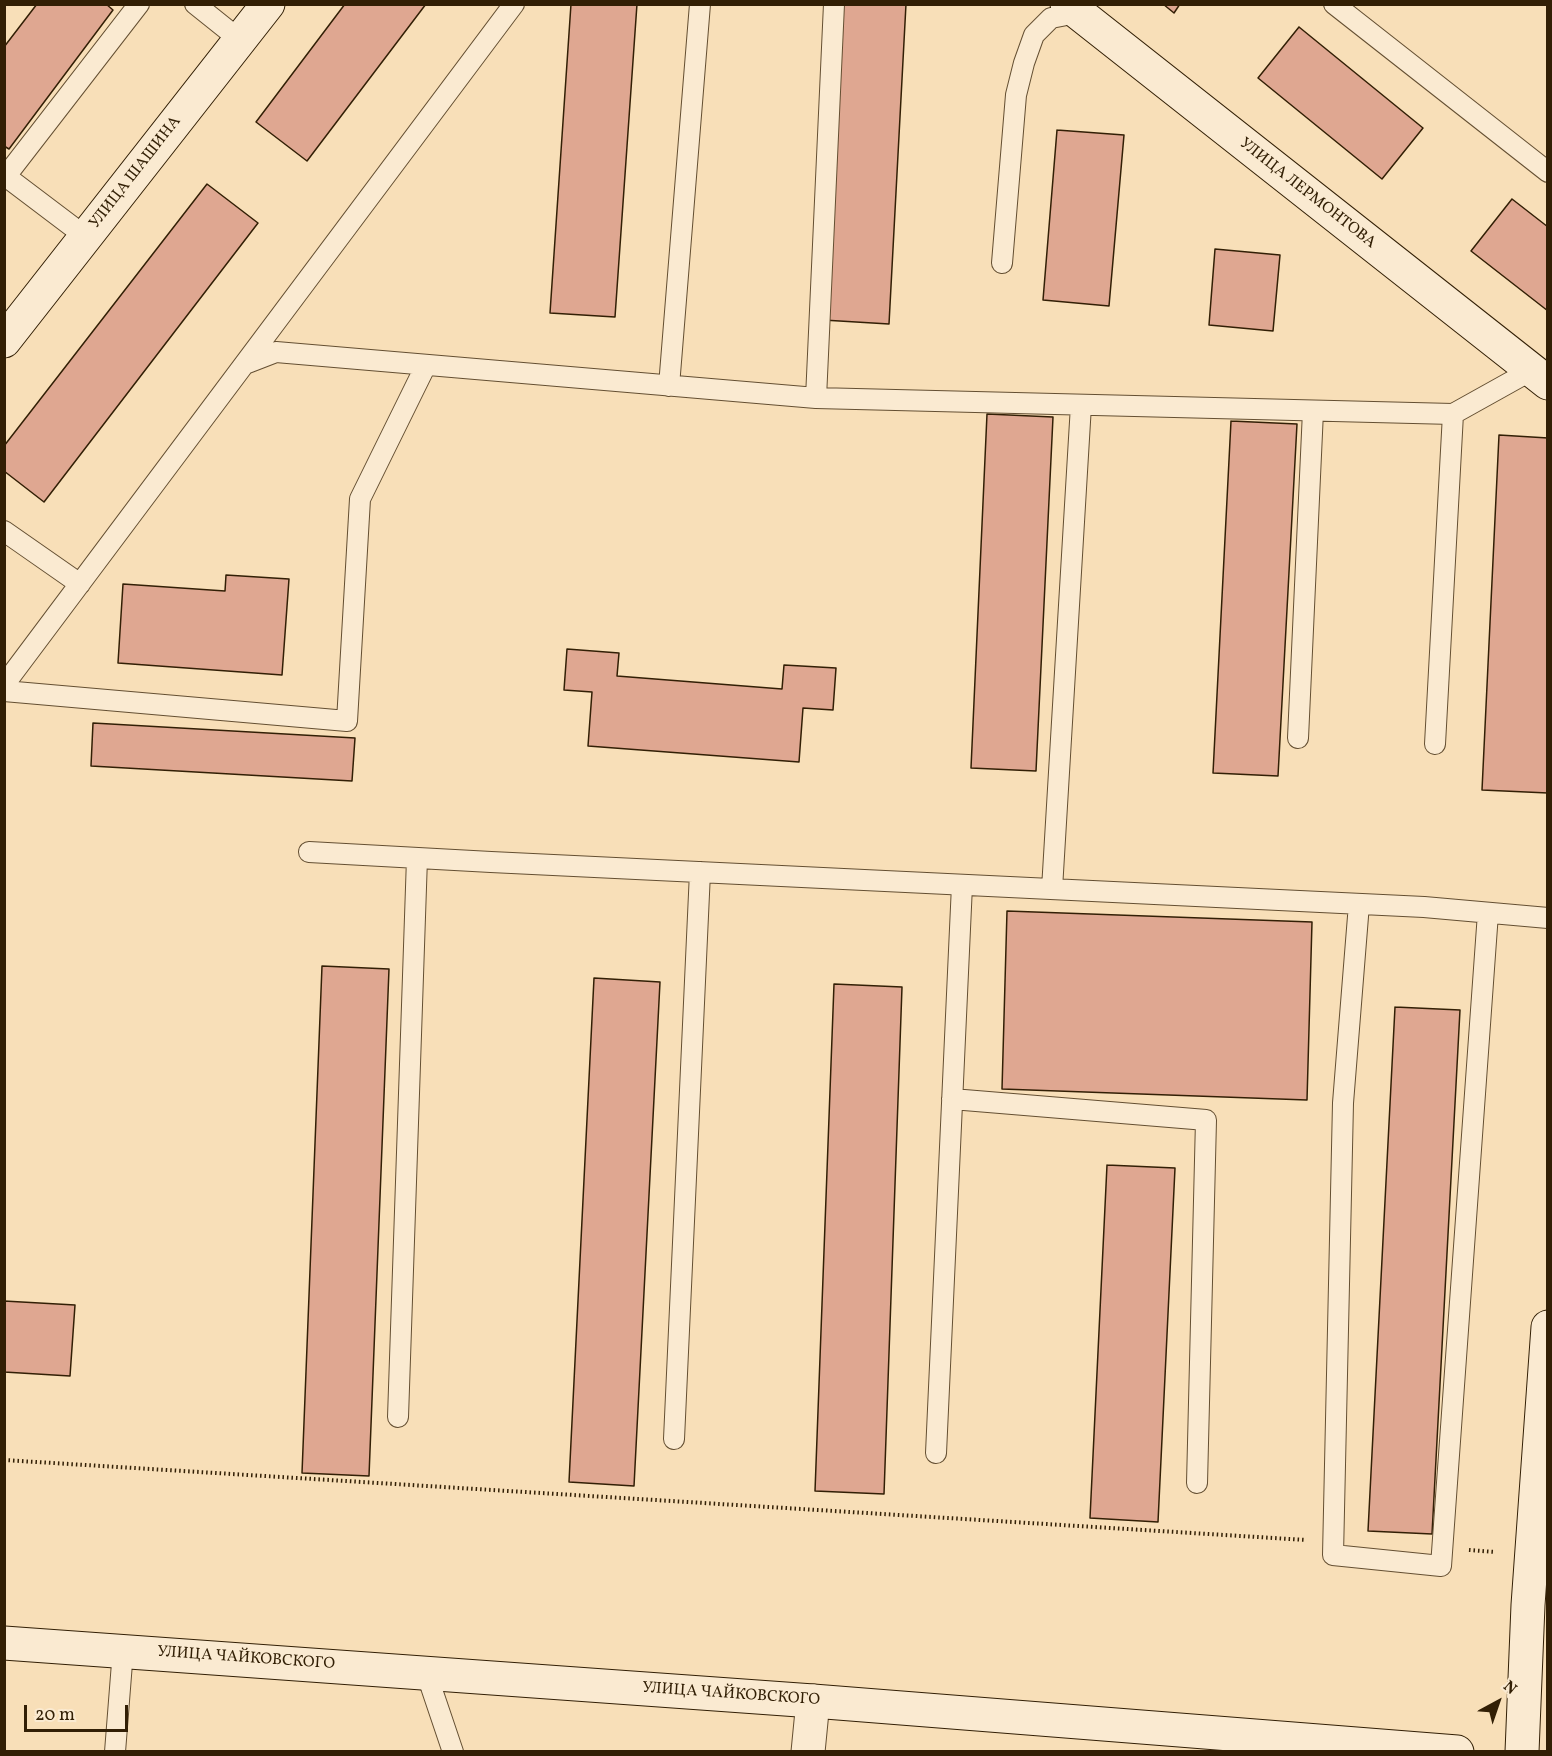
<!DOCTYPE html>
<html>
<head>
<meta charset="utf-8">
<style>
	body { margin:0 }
	#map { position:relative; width:1552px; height:1756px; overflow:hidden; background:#f8dfb8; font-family:Vollkorn,serif }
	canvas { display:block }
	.frame { position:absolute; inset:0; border:6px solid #321f05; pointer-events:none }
	.north { position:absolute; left:1468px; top:1672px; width:60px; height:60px; -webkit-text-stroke:4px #faead1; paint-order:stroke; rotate:40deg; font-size:16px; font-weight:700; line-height:24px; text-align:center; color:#321f05 }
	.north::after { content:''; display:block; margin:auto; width:21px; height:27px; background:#321f05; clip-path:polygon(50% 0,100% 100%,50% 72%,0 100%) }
	.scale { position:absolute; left:24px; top:1705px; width:104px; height:27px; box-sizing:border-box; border:3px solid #321f05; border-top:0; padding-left:8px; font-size:18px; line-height:21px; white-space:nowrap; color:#321f05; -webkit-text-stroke:4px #faead1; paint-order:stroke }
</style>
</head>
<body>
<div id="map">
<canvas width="1552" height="1756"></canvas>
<div class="frame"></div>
<div class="north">N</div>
<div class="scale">20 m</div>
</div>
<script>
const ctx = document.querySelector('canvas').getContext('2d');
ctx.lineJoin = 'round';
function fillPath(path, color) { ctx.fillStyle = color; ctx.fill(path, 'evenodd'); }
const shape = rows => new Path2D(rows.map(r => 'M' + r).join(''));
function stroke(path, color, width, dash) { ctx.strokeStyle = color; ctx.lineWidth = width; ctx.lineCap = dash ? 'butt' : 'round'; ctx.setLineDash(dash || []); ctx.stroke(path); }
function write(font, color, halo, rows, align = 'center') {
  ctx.font = font + ' Vollkorn,serif'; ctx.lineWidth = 4.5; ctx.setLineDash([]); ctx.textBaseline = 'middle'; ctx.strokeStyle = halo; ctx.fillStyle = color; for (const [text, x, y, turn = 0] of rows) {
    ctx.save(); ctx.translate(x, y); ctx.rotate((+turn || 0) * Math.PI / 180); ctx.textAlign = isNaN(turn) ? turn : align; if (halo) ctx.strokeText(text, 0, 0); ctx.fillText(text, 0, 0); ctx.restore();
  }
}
const building = shape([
	[37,4,106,4,113,10,9,149,4,146,4,47,37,4],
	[345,4,426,4,307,161,256,122,345,4],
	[571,4,637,4,615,317,550,313,571,4],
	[839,4,906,4,889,324,823,320,839,4],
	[1163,4,1180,4,1174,13,1163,4],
	[1299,27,1423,128,1382,179,1258,78,1299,27],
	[1057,130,1124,135,1109,306,1043,300,1057,130],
	[207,184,258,223,44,502,4,471,4,446,207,184],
	[1512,199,1548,227,1548,311,1471,251,1512,199],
	[1215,249,1280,255,1273,331,1209,325,1215,249],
	[987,414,1053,417,1036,771,971,768,987,414],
	[1231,421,1297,424,1278,776,1213,773,1231,421],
	[1499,435,1548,438,1548,793,1482,790,1499,435],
	[226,575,289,579,282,675,118,663,123,584,225,591,226,575],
	[567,649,619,653,617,676,782,689,784,665,836,668,833,710,803,708,799,762,588,746,592,692,564,690,567,649],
	[93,723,355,738,352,781,91,766,93,723],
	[1007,911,1312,922,1307,1100,1002,1089,1007,911],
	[322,966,389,969,369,1476,302,1473,322,966],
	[594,978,660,982,634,1486,569,1482,594,978],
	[834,984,902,987,884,1494,815,1491,834,984],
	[1395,1007,1460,1010,1432,1534,1368,1531,1395,1007],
	[1107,1165,1175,1168,1158,1522,1090,1518,1107,1165],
	[4,1301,75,1305,70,1376,4,1372,4,1301]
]);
fillPath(building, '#dfa791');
stroke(building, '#321f05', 1.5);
const lane = shape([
	[195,4,240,40],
	[1334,4,1548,172],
	[4,175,86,237],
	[6,176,139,4],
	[1002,263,1016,95,1024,63,1034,35,1051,18,1077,13],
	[245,364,276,352,816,398,1453,414],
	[669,386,700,4],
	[816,398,834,4],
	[4,531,80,584],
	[4,685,514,4],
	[4,691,347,721,360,499,426,365],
	[1298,738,1313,411],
	[1435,744,1453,414,1532,370],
	[309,852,491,862,1424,907,1548,918],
	[1052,889,1081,405],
	[1359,904,1343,1103,1333,1555,1441,1566,1488,913],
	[952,1099,1206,1120,1197,1483],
	[398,1417,417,858],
	[674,1439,700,872],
	[936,1453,962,885],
	[426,1672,453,1752],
	[115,1752,123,1650]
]);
const street = shape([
	[808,1752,813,1701]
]);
const secondary = shape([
	[1067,4,1548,383],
	[4,341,268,4],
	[4,1643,813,1701,1457,1752],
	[1522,1752,1528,1605,1548,1327]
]);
stroke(lane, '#644f32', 22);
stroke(street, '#644f32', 35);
stroke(secondary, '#321f05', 35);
stroke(shape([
	[4,1460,1306,1540],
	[1469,1550,1495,1552]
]), '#321f05', 4, [1.5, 3]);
stroke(lane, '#faead1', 20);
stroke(street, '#faead1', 33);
stroke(secondary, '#faead1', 33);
write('16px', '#321f05', '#faead1', [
	["УЛИЦА ШАШИНА",136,173,-52],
	["УЛИЦА ЛЕРМОНТОВА",1307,194,38],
	["УЛИЦА ЧАЙКОВСКОГО",246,1659,4],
	["УЛИЦА ЧАЙКОВСКОГО",731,1695,4]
]);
</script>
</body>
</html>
